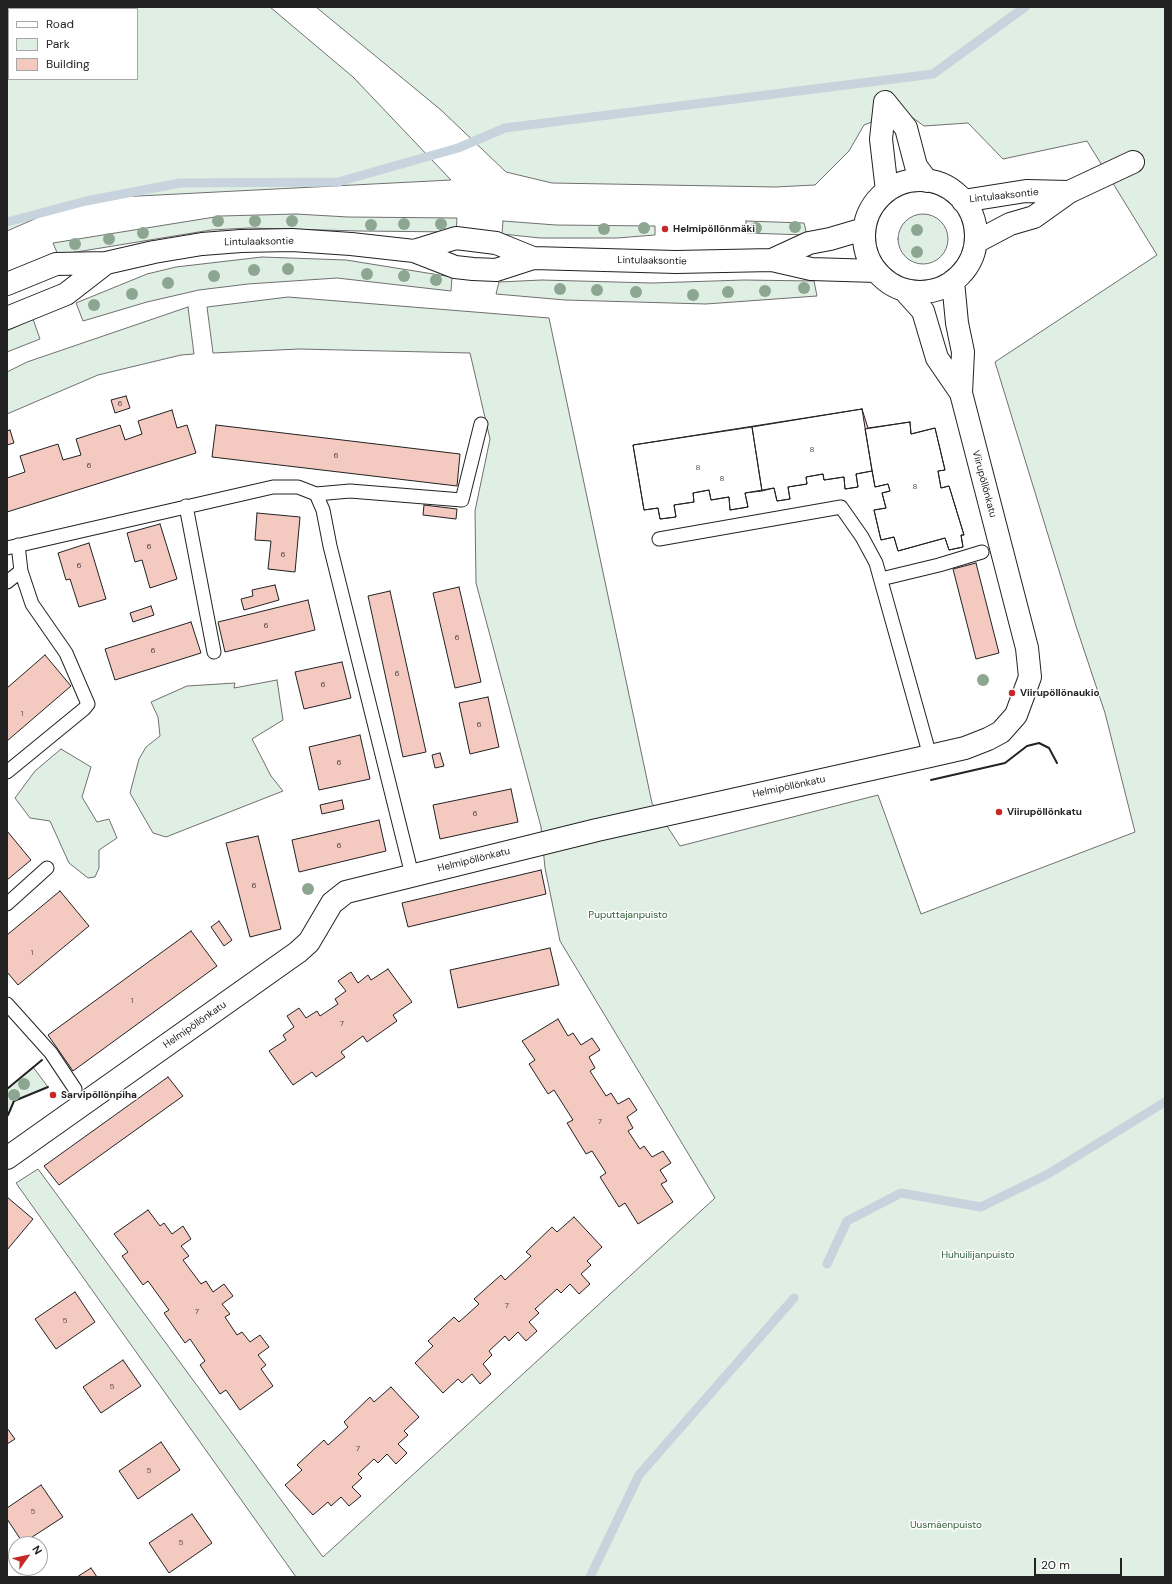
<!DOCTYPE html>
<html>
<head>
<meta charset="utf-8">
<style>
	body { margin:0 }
	#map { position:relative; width:1172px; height:1584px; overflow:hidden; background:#fff; font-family:"DM Sans",sans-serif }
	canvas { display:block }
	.frame { position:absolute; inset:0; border:8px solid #222; pointer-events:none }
	.legend { position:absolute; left:8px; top:8px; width:130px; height:72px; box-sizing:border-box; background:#fff; border:1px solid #a7a7a7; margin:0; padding:5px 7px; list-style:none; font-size:12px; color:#222 }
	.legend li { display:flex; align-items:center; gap:8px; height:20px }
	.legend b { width:20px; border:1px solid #a7a7a7 }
	.north { position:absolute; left:8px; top:1536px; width:40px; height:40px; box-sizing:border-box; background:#fff; border:1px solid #a7a7a7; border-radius:50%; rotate:57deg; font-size:11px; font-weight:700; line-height:16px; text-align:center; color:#222 }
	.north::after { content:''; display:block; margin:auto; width:14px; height:18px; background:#c62828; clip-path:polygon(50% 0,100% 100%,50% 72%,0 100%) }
	.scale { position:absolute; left:1034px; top:1558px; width:88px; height:18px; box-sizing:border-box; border:2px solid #222; border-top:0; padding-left:5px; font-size:12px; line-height:14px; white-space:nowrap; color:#222; -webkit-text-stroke:3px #fff; paint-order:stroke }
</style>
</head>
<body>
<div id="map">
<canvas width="1172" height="1584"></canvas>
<div class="frame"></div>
<ul class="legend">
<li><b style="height:5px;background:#fff"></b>Road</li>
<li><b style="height:11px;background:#e0efe3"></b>Park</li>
<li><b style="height:11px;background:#f3c9c0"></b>Building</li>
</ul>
<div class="north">N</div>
<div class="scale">20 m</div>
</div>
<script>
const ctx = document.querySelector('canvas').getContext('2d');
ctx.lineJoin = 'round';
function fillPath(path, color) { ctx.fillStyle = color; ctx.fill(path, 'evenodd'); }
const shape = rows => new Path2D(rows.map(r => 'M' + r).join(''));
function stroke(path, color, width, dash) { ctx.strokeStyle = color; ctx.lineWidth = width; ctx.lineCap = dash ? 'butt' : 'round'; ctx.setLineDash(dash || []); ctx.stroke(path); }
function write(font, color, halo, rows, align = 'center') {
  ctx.font = font + ' "DM Sans",sans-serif'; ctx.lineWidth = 3; ctx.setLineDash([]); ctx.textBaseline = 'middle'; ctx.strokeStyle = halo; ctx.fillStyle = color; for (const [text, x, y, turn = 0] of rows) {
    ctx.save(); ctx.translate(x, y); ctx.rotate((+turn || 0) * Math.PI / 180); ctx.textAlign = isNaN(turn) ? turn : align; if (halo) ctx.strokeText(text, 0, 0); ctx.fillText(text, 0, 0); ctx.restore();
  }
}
const green = shape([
	[7,7,270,7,353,77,451,180,80,199,7,231,7,7],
	[9,9,137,9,137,79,9,79,9,9],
	[316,7,1165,7,1165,1577,296,1577,16,1183,38,1169,323,1557,715,1198,560,941,545,868,541,827,476,583,475,511,490,439,470,353,299,349,213,353,207,307,288,297,549,318,652,803,680,846,878,795,921,914,1135,832,1105,713,1076,626,995,362,1157,255,1087,141,1003,159,968,123,924,126,902,110,864,125,849,151,815,185,775,187,552,183,506,172,441,110,316,7],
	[296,214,348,217,457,218,456,232,360,231,249,228,211,230,58,255,53,243,221,216,296,214],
	'898 239a25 25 0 1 1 50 0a25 25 0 1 1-50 0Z',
	[503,221,556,225,655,226,655,235,617,238,540,238,502,234,503,221],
	[746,221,804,223,807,235,746,233,746,221],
	[262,257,346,260,452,277,451,291,337,278,248,284,199,290,147,302,83,321,76,303,147,274,176,267,262,257],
	[542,280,652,283,744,280,814,281,817,296,706,304,565,300,496,294,499,282,542,280],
	[188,307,194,354,181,355,98,375,7,414,7,372,27,362,188,307],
	[33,319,40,339,7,352,7,331,33,319],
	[277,680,283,720,252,739,271,776,283,791,166,837,153,833,130,793,139,759,146,747,160,736,158,717,151,702,187,686,235,683,234,688,277,680],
	[61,749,91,767,82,797,97,822,109,819,117,838,99,850,99,868,95,877,88,878,69,863,50,821,30,818,15,798,35,771,61,749],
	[33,1067,48,1087,14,1101,7,1117,7,1089,33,1067]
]);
fillPath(green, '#e0efe3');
stroke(green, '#6f6f6f', 1);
stroke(shape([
	[7,222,86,201,180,183,338,182,458,148,505,128,933,74,1025,7],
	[827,1264,847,1221,901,1193,981,1207,1048,1174,1165,1102],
	[590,1577,639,1475,794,1298]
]), '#c7d3dd', 9);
const building = shape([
	[126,396,130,408,115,413,111,400,126,396],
	[862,409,868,428,910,422,911,434,935,428,945,470,938,471,941,488,949,486,964,535,961,535,963,547,949,550,945,538,898,551,894,537,881,540,874,510,886,508,882,493,890,491,888,484,875,487,872,471,856,474,858,487,845,489,844,477,824,480,823,474,806,477,807,484,788,487,790,499,777,501,774,488,745,493,748,507,730,510,729,497,711,500,709,490,693,493,694,502,674,505,676,517,660,519,658,508,644,510,633,445,862,409],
	[862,409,872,471,856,474,858,487,845,489,844,477,824,480,823,474,806,477,807,484,788,487,790,499,777,501,774,488,762,491,752,427,862,409],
	[172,410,177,428,187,425,196,453,7,512,7,478,25,472,20,456,58,444,63,460,81,455,76,439,120,425,125,440,142,434,138,421,172,410],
	[910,422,911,434,935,428,945,470,938,471,941,488,949,486,964,535,961,535,963,547,949,550,945,538,898,551,894,537,881,540,874,510,886,508,882,493,890,491,888,484,875,487,865,429,910,422],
	[216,425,460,454,457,486,212,457,216,425],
	[752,427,762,491,745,493,748,507,730,510,729,497,711,500,709,490,693,493,694,502,674,505,676,517,660,519,658,508,644,510,633,445,752,427],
	[10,430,14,443,7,445,7,431,10,430],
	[424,505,457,509,456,519,423,515,424,505],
	[257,513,300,517,295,572,268,569,271,541,255,540,257,513],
	[160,524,177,579,150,588,142,560,135,562,127,533,160,524],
	[89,543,106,599,79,607,70,579,66,580,58,553,89,543],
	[976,563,999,653,976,659,953,569,976,563],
	[275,585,279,600,244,610,241,599,253,596,252,590,275,585],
	[459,587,481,682,455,688,433,593,459,587],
	[390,591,426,752,403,757,368,596,390,591],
	[308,600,315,630,225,652,218,622,308,600],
	[151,606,154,615,133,622,130,613,151,606],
	[191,622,201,653,115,680,105,649,191,622],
	[45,655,71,686,7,741,7,688,45,655],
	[342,662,351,698,304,709,295,672,342,662],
	[488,697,499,747,470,754,459,703,488,697],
	[360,735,370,779,319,790,309,747,360,735],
	[440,753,444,766,435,768,432,755,440,753],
	[511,789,518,822,440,839,433,805,511,789],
	[342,800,344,809,322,814,320,805,342,800],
	[379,820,386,851,299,872,292,840,379,820],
	[7,831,31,860,7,880,7,831],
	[258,836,281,929,250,937,226,843,258,836],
	[541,870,546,894,408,927,402,903,541,870],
	[60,891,89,926,18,985,7,972,7,935,60,891],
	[219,921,232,940,224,946,211,927,219,921],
	[191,931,217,966,73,1071,48,1035,191,931],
	[550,948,559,985,458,1008,450,970,550,948],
	[388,969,412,1002,393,1015,397,1021,367,1042,363,1036,341,1052,345,1057,316,1077,312,1072,293,1085,269,1051,286,1040,283,1035,294,1027,287,1016,299,1008,306,1018,317,1011,320,1016,338,1004,335,999,346,991,338,981,351,972,358,983,368,975,371,980,388,969],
	[558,1019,568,1036,573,1033,581,1045,592,1038,600,1050,589,1057,595,1068,590,1071,606,1096,611,1093,618,1104,629,1098,637,1110,627,1117,633,1128,628,1131,640,1149,644,1146,652,1157,663,1151,671,1163,660,1170,667,1181,661,1184,673,1202,638,1224,625,1203,619,1207,600,1177,606,1173,592,1151,586,1154,567,1123,573,1120,554,1090,548,1094,529,1064,535,1060,522,1041,558,1019],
	[168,1077,183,1096,59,1185,44,1166,168,1077],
	[7,1197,33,1219,7,1250,7,1197],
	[148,1210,160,1226,164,1223,172,1234,183,1226,191,1239,181,1246,189,1256,183,1260,201,1284,206,1281,213,1292,224,1284,233,1296,222,1304,230,1314,225,1317,237,1335,242,1332,250,1342,260,1335,269,1347,258,1355,266,1365,261,1369,273,1386,240,1410,226,1390,220,1394,200,1365,205,1361,190,1339,185,1343,164,1313,169,1310,148,1281,143,1285,122,1256,128,1252,114,1234,148,1210],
	[574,1217,602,1247,587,1261,591,1265,581,1274,590,1284,579,1294,570,1284,561,1293,557,1289,535,1309,539,1313,529,1322,537,1331,526,1341,518,1332,509,1341,505,1336,489,1351,492,1355,483,1364,491,1374,480,1384,472,1374,462,1383,458,1379,443,1393,415,1363,433,1346,428,1341,454,1317,459,1322,479,1304,474,1299,501,1275,505,1280,531,1256,526,1252,552,1227,557,1232,574,1217],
	[75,1292,95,1322,56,1349,35,1319,75,1292],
	[123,1360,141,1386,101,1413,83,1387,123,1360],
	[391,1387,419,1417,404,1431,408,1435,398,1444,407,1453,396,1464,387,1454,378,1463,374,1459,358,1474,362,1478,352,1487,361,1496,349,1506,341,1497,331,1506,328,1502,313,1515,285,1485,302,1470,297,1465,324,1440,328,1445,348,1427,344,1422,370,1397,374,1402,391,1387],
	[7,1428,15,1439,7,1444,7,1428],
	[161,1442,180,1470,138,1499,119,1471,161,1442],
	[41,1485,63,1517,23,1543,7,1519,7,1508,41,1485],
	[192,1514,212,1543,169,1573,149,1543,192,1514],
	[91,1568,97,1577,77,1577,91,1568]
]);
fillPath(building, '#f3c9c0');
stroke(building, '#222', 1);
const service = shape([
	[316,494,350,491,462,500,481,424],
	[186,506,214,652],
	[659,539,841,507,862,537,876,563,930,756],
	[7,548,273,487,298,487,316,494,323,510,330,546,412,875],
	[881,579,939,565,982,552],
	[7,582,21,571,18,545],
	[7,772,84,709,88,704,66,653,32,604,21,571],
	[7,904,47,868],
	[7,1004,51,1053,75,1089]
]);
const minor = shape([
	[885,102,906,128,916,166,927,181],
	[885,102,881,139,887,191],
	'864 236a56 56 0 1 1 112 0a56 56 0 1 1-112 0Z',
	[963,201,1026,191,1069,192],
	[976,242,1010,224,1034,217,1069,192,1133,162],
	[414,251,456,238,496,243,533,258,676,262,772,260,811,269,876,271],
	[772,260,809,243,830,239,864,229],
	[7,284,56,264,106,263,154,252,202,244,241,241,292,240,351,244,414,251,455,267,473,269,496,270,533,258],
	[904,290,923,311,937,358,961,393],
	[7,318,66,294,106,263],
	[7,1158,298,952,309,942,332,903,346,892,597,830,930,756,965,748,988,739,1001,732,1016,715,1030,677,1027,648,961,393,963,352,957,323,953,281]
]);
stroke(service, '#222', 15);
stroke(minor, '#222', 24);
stroke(service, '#fff', 13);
stroke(minor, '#fff', 22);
stroke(shape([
	[931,780,1005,763,1027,746,1039,743,1049,748,1057,763],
	[7,1089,42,1060],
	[8,1115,14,1101,48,1087]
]), '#222', 2);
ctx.fillStyle = '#8da692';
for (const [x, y] of [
	[218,221],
	[255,221],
	[292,221],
	[404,224],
	[441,224],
	[371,225],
	[795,227],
	[644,228],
	[756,228],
	[604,229],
	[917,230],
	[143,233],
	[109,239],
	[75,244],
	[917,252],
	[288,269],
	[254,270],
	[367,274],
	[214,276],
	[404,276],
	[436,280],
	[168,283],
	[804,288],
	[560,289],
	[597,290],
	[765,291],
	[636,292],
	[728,292],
	[132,294],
	[693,295],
	[94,305],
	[983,680],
	[308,889],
	[24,1084],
	[14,1095]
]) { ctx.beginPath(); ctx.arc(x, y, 6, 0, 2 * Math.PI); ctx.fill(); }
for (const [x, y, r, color] of [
	[665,229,4,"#c62828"],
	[1012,693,4,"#c62828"],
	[999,812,4,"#c62828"],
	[53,1095,4,"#c62828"]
]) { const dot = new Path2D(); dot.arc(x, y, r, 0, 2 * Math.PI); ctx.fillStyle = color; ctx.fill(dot); stroke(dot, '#fff', 1.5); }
write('8px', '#564c4a', null, [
	["6",120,404],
	["8",812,450],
	["6",336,456],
	["6",89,466],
	["8",698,468],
	["8",722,479],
	["8",915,487],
	["6",149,547],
	["6",283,555],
	["6",79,566],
	["6",266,626],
	["6",457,638],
	["6",153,651],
	["6",397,674],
	["6",323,685],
	["1",22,714],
	["6",479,725],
	["6",339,763],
	["6",475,814],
	["6",339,846],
	["6",254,886],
	["1",32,953],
	["1",132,1001],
	["7",342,1024],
	["7",600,1122],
	["7",507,1306],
	["7",197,1312],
	["5",65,1321],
	["5",112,1387],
	["7",358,1449],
	["5",149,1471],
	["5",33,1512],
	["5",181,1543]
]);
write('10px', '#222', '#fff', [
	["Lintulaaksontie",1004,196,-6],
	["Lintulaaksontie",259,242,-1],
	["Lintulaaksontie",652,261,1],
	["Viirupöllönkatu",984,484,75],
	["Helmipöllönkatu",789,787,-12],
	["Helmipöllönkatu",474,860,-14],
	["Helmipöllönkatu",195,1025,-35]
]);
write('bold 10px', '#222', '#fff', [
	["Helmipöllönmäki",673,229],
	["Viirupöllönaukio",1020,693],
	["Viirupöllönkatu",1007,812],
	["Sarvipöllönpiha",61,1095]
], 'left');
write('10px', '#2f5e38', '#fff', [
	["Puputtajanpuisto",628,915],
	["Huhuilijanpuisto",978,1255],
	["Uusmäenpuisto",946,1525]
]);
</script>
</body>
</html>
